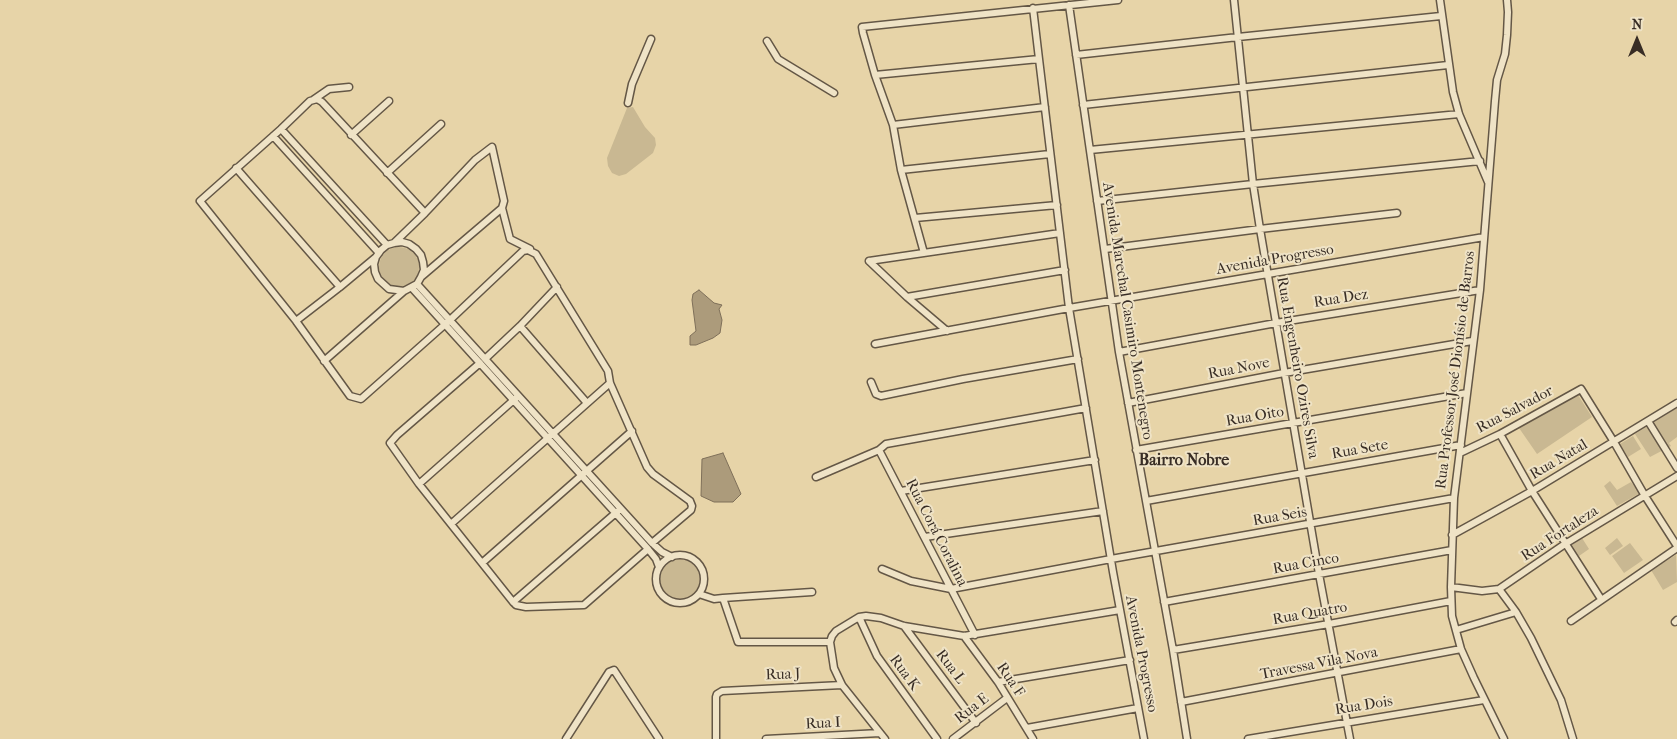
<!DOCTYPE html>
<html>
<head>
<meta charset="utf-8">
<style>
	body { margin:0 }
	#map { position:relative; width:1677px; height:739px; overflow:hidden; background:#e7d4a8; font-family:"IM FELL French Canon",serif }
	canvas { display:block }
	.north { position:absolute; left:1612px; top:15px; width:50px; height:50px; -webkit-text-stroke:4px #efe3c6; paint-order:stroke; rotate:0deg; font-size:14px; font-weight:700; line-height:20px; text-align:center; color:#382d25 }
	.north::after { content:''; display:block; margin:auto; width:18px; height:22px; background:#382d25; clip-path:polygon(50% 0,100% 100%,50% 72%,0 100%) }
</style>
</head>
<body>
<div id="map">
<canvas width="1677" height="739"></canvas>
<div class="north">N</div>
</div>
<script>
const ctx = document.querySelector('canvas').getContext('2d');
ctx.lineJoin = 'round';
function fillPath(path, color) { ctx.fillStyle = color; ctx.fill(path, 'evenodd'); }
const shape = rows => new Path2D(rows.map(r => 'M' + r).join(''));
function stroke(path, color, width, dash) { ctx.strokeStyle = color; ctx.lineWidth = width; ctx.lineCap = dash ? 'butt' : 'round'; ctx.setLineDash(dash || []); ctx.stroke(path); }
function write(font, color, halo, rows, align = 'center') {
  ctx.font = font + ' "IM FELL French Canon",serif'; ctx.lineWidth = 4; ctx.setLineDash([]); ctx.textBaseline = 'middle'; ctx.strokeStyle = halo; ctx.fillStyle = color; for (const [text, x, y, turn = 0] of rows) {
    ctx.save(); ctx.translate(x, y); ctx.rotate((+turn || 0) * Math.PI / 180); ctx.textAlign = isNaN(turn) ? turn : align; if (halo) ctx.strokeText(text, 0, 0); ctx.fillText(text, 0, 0); ctx.restore();
  }
}
fillPath(shape([
	[633,107,645,127,655,138,656,145,653,153,626,174,619,176,612,173,608,166,607,158,627,108],
	'379 267a20 20 0 1 1 40 0a20 20 0 1 1-40 0Z',
	[1578,395,1592,417,1537,454,1519,428],
	[1677,408,1677,437,1669,443,1671,446,1650,457,1635,434],
	[1633,436,1641,449,1628,457,1620,444],
	[1610,481,1617,490,1631,482,1640,493,1617,506,1604,486],
	[1582,538,1589,549,1579,556,1572,545],
	[1617,538,1623,546,1610,555,1605,548],
	[1630,543,1643,560,1624,573,1612,556],
	[1676,555,1677,582,1663,590,1651,570],
	'660 579a20 20 0 1 1 40 0a20 20 0 1 1-40 0Z'
]), '#c9b892');
const water = shape([
	[699,290,714,303,722,305,719,309,722,320,720,333,713,338,696,345,690,345,690,336,696,331,692,300,693,294,699,290],
	[723,453,741,494,733,502,714,502,701,496,702,459,723,453]
]);
fillPath(water, '#ac9b7b');
stroke(water, '#7e6f59', 1);
const street = shape([
	[1234,0,1253,184,1260,229,1319,574,1350,739],
	[1440,0,1453,92,1459,114,1488,182],
	[1069,5,1119,352,1173,650,1187,739],
	[767,41,778,59,834,93],
	[1076,55,1238,37,1441,16],
	[1039,59,1069,308,1484,237],
	[875,75,1039,59,1033,8],
	[313,100,329,89,349,87],
	[628,103,632,84,651,39],
	[1083,105,1448,65],
	[893,125,1045,107],
	[281,129,387,245],
	[351,135,389,101],
	[273,136,379,253],
	[1090,150,1459,114],
	[236,168,340,287],
	[901,170,1050,154],
	[387,173,441,124],
	[1097,201,1253,184,1480,161],
	[502,208,510,239,530,249],
	[425,213,322,102,317,99,310,101,281,129,200,201,296,321,350,396,361,399,450,320,523,251,528,250,536,254,608,371,610,383,647,467,653,474,690,501,692,506,691,510,652,543],
	[915,218,1057,205],
	[394,243,425,213,475,160,492,147,504,201,502,208,421,277,417,284,404,291,389,289,378,279,375,272,374,264,376,257,381,250,387,245,394,243,402,242,409,244,416,249,421,255,423,262,424,270,421,277],
	[1105,249,1260,229,1397,213],
	[924,253,901,170,893,125,875,75,863,33,862,27,1118,0],
	[869,261,1060,233],
	[869,261,907,297,947,331],
	[417,284,652,543,662,552,672,557],
	[412,288,648,549,656,559,659,567],
	[907,297,1065,270],
	[296,321,340,287,376,257],
	[520,326,587,403],
	[875,344,1069,308,1113,572,1144,739],
	[1119,352,1276,323,1480,290],
	[485,359,520,326,557,287],
	[324,361,404,291],
	[480,363,397,435,390,443,419,484,513,602,516,605,526,607,584,605,648,549],
	[871,382,876,394,881,396,963,379,1078,359],
	[1128,403,1284,373,1472,341],
	[1648,421,1677,468],
	[1500,434,1532,491,1601,599],
	[1136,450,1467,393],
	[1460,453,1500,434,1581,389,1614,442,1645,496,1677,546],
	[816,477,879,450],
	[419,484,516,398],
	[901,491,1095,460],
	[1146,501,1461,445],
	[451,524,610,383],
	[1452,535,1532,491,1677,403],
	[925,537,1103,511],
	'656 579a24 24 0 1 1 48 0a24 24 0 1 1-48 0Z',
	[482,563,632,431],
	[882,569,911,581,951,589,1111,559,1454,498],
	[1451,587,1482,591,1499,589,1565,544,1677,476],
	[1499,589,1516,612,1531,638,1561,700,1573,739],
	[699,594,714,599,723,598,738,642,830,642],
	[723,598,812,592],
	[513,602,618,511],
	[1164,602,1452,550],
	[859,617,877,656,937,739],
	[1571,621,1677,548],
	[1675,622,1677,620],
	[904,626,976,723],
	[1456,630,1516,612],
	[975,635,879,450,886,444,1086,408],
	[964,636,998,682,1033,739],
	[1173,650,1329,624,1451,601],
	[998,682,1130,660],
	[1181,702,1461,649],
	[1027,728,1138,708],
	[566,739,609,672,614,670,659,739],
	[716,739,716,697,717,694,722,691,842,685],
	[766,739,880,733],
	[885,739,842,685,834,668,830,642,832,636,836,631,859,617,866,616,881,618,904,626,964,636,1120,610],
	[953,739,1007,698],
	[1248,739,1484,700],
	[1504,739,1474,678,1461,649,1452,616,1451,587,1454,498,1480,290,1495,101,1497,80,1505,54,1507,35,1508,12,1507,0]
]);
stroke(street, '#645746', 9);
stroke(street, '#efe3c6', 6);
write('15px', '#382d25', '#efe3c6', [
	["Avenida Progresso",1275,260,-10],
	["Rua Dez",1341,299,-9],
	["Avenida Marechal Casimiro Montenegro",1127,311,81],
	["Rua Engenheiro Ozires Silva",1297,368,80],
	["Rua Nove",1239,369,-11],
	["Rua Professor José Dionísio de Barros",1456,370,-83],
	["Rua Salvador",1515,410,-28],
	["Rua Oito",1255,417,-10],
	["Rua Sete",1360,450,-10],
	["Rua Natal",1559,460,-31],
	["Rua Seis",1280,517,-10],
	["Rua Corá Coralina",936,533,63],
	["Rua Fortaleza",1560,534,-33],
	["Rua Cinco",1306,564,-10],
	["Rua Quatro",1310,614,-10],
	["Avenida Progresso",1141,654,79],
	["Travessa Vila Nova",1319,664,-11],
	["Rua L",950,667,53],
	["Rua K",904,673,54],
	["Rua J",783,675,-2],
	["Rua F",1010,680,56],
	["Rua Dois",1364,706,-9],
	["Rua E",972,709,-38],
	["Rua I",823,724,-3]
]);
write('bold 16px', '#382d25', '#efe3c6', [
	["Bairro Nobre",1184,461]
]);
</script>
</body>
</html>
